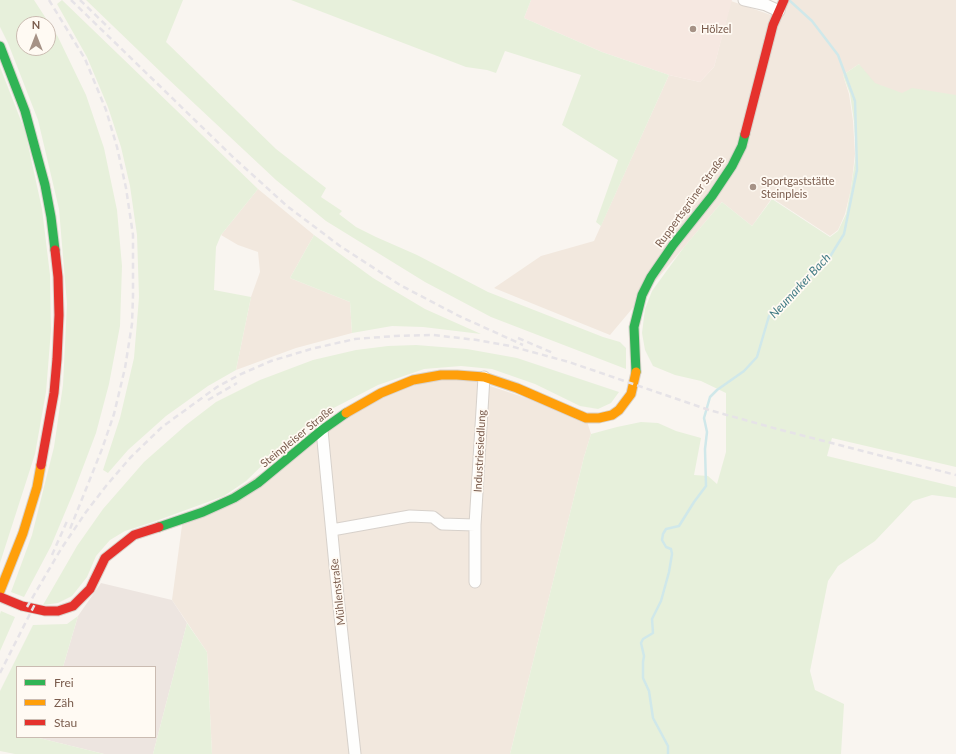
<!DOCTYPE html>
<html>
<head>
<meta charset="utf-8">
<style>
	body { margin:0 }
	#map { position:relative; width:956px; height:754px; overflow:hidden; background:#f9f5f0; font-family:Lato,sans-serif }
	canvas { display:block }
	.legend { position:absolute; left:16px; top:666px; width:140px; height:72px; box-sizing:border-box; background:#fffaf3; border:1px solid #cabbb1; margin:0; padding:5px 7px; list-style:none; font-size:12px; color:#7a5c4d }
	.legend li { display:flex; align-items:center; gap:8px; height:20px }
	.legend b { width:20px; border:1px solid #cabbb1 }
	.north { position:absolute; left:16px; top:16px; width:40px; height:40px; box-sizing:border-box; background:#fffaf3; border:1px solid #cabbb1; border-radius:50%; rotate:0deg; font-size:11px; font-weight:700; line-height:16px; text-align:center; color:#7a5c4d }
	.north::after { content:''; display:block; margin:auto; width:14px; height:18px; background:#a69286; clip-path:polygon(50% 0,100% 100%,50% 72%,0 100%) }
</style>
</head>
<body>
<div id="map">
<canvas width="956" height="754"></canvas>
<ul class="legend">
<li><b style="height:5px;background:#30b455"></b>Frei</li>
<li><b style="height:5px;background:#ff9f0a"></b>Zäh</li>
<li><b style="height:5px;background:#e5322d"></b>Stau</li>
</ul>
<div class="north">N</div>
</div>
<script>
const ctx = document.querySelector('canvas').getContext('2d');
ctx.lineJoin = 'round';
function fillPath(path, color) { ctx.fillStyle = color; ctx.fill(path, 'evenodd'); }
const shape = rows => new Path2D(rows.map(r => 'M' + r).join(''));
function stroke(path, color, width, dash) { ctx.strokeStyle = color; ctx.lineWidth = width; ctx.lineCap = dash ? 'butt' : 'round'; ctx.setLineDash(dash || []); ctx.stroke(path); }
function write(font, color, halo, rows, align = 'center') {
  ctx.font = font + ' Lato,sans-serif'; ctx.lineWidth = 3.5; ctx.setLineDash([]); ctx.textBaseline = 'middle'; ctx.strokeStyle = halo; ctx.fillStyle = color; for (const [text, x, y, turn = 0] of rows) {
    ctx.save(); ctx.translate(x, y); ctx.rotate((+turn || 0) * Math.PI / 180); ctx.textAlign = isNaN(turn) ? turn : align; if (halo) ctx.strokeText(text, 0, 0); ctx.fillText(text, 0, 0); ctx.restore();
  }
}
fillPath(shape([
	[780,0,956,0,956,264,859,64,843,75,849,94,853,121,855,154,851,189,845,214,838,230,830,236,772,198,752,226,722,202,610,335,494,288,541,256,594,241,669,75,700,82,714,67,731,1,771,15],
	[258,189,314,235,290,278,350,302,352,333,296,348,236,370,251,297,260,272,258,252,238,245,221,235],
	[457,375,586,418,591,434,584,457,510,754,212,754,207,652,172,600,183,518,203,512,381,393]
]), '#f2e8de');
fillPath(shape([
	[531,0,732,0,714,67,700,82,669,75,602,52,524,18]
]), '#f6e8e1');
fillPath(shape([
	[101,583,172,600,187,623,153,754,104,754,35,737,155,737,155,667,63,667,78,616]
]), '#ede5e0');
fillPath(shape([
	[0,0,34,0,58,37,86,95,104,148,117,210,122,266,120,326,109,384,96,433,74,491,51,546,24,597,11,592,32,535,54,447,63,385,67,304,59,209,38,120,8,43,0,27],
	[24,24,48,24,48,48,24,48],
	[62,0,258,189,221,235,216,247,214,290,251,297,236,370,208,386,166,416,128,450,108,473,103,470,120,418,134,358,139,297,137,235,130,186,121,147,108,107,87,57,57,4],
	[86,0,183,0,166,42,276,149,326,188,321,197,342,211,339,214,356,227,376,237,417,255,488,292,603,337,620,342,626,348,626,369,491,317,425,282,326,221,276,180,166,77],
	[291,0,531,0,524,18,602,52,669,75,601,226,596,222,618,160,562,125,581,75,505,51,496,73,487,70,466,67],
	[859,64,875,83,902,93,912,88,956,95,956,467,832,438,827,456,956,487,956,498,932,495,913,501,875,541,838,566,828,581,810,671,815,690,844,704,841,754,510,754,584,457,591,434,617,427,641,422,658,423,676,431,701,438,694,475,708,476,717,484,726,452,726,393,701,381,675,375,653,366,645,350,642,333,645,309,652,291,684,247,722,202,752,226,772,199,830,237,838,231,846,214,851,188,856,154,854,122,850,94,843,75],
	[0,67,25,131,42,209,50,275,51,330,46,392,35,454,0,563],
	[314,235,373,278,425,309,481,334,423,327,392,326,352,333,350,302,290,278],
	[416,345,467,349,517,358,619,392,611,403,598,409,580,406,535,384,492,369,461,366,424,369,378,385,324,413,278,450,246,481,224,496,153,522,125,531,110,540,96,556,87,577,72,596,58,603,43,605,77,546,103,509,144,462,186,425,216,402,260,380,313,360,356,350,388,346],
	[1,611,15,617,0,651,0,614],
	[78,616,63,667,17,667,17,737,35,737,104,754,15,754,0,751,0,691,33,625,67,624],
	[187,623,207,652,212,754,153,754]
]), '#e7f0db');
stroke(shape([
	[668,754,668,746,653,718,649,691,643,678,643,662,644,656,641,643,643,639,653,633,652,619,661,601,669,572,672,554,671,549,666,547,662,540,663,534,666,529,679,526,694,502,706,486,705,449,707,432,704,418,710,397,717,390,744,371,757,357,769,316,787,297,826,263,844,234,857,170,855,101,838,55,812,21,789,0]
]), '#d0e8ea', 2.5);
const street = shape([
	[744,0,766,5,779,11],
	[322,430,338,597,355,754],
	[332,530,410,516,433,517,442,524,475,525],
	[475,582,475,525,484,377]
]);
const fast = shape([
	[0,46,25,111,45,185,51,217,55,250],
	[636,372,634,327,642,295,651,277,673,245,712,196,732,166,742,146,745,134],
	[159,527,203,512,234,498,258,483,322,430,346,413]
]);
const slow = shape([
	[346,413,381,393,413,380,441,375,457,375,484,377,517,388,586,418,599,418,612,415,619,410,631,394,636,372],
	[0,591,23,533,37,487,41,465]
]);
const jam = shape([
	[745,134,773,25,784,0],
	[41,465,54,393,57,359,59,315,58,277,55,250],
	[0,597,22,606,45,611,58,611,73,606,90,589,105,558,134,535,159,527]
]);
stroke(street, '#d7d1cb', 13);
stroke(fast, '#d9d2cb', 11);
stroke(slow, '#d9d2cb', 11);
stroke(jam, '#d9d2cb', 11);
stroke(street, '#fefefd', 11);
stroke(fast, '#30b455', 9);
stroke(slow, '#ff9f0a', 9);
stroke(jam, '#e5322d', 9);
stroke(shape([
	[49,0,85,59,106,110,117,147,126,188,133,235,133,296,132,324,125,368,114,414,102,449,70,529],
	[71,0,234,158,287,206,340,246,400,285,459,316,523,345],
	[80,0,110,29],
	[518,338,553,353],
	[208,400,237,383],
	[52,555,68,519],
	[27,607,61,549,86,512,106,486,130,458,162,427,217,387,239,375,271,361,311,349,355,339,395,336,433,335,477,340,510,346,569,362,709,410,781,430,956,475],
	[0,673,36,602]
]), '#e6e3e7', 2.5, [6, 4]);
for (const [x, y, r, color] of [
	[693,29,4,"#a69286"],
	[753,187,4,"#a69286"]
]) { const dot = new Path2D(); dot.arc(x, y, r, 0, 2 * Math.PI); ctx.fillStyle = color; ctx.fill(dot); stroke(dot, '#fffaf3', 1.5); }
write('11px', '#7a5c4d', '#fffaf3', [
	["Hölzel",701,29],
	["Sportgaststätte",761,181],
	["Steinpleis",761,194]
], 'left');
write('11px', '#7a5c4d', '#fffaf3', [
	["Ruppertsgrüner Straße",690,202,-54],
	["Steinpleiser Straße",297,437,-39],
	["Industriesiedlung",480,451,-87],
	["Mühlenstraße",338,592,-96]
]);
write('italic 12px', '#437c86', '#fffaf3', [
	["Neumarker Bach",800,286,-47]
]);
</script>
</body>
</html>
